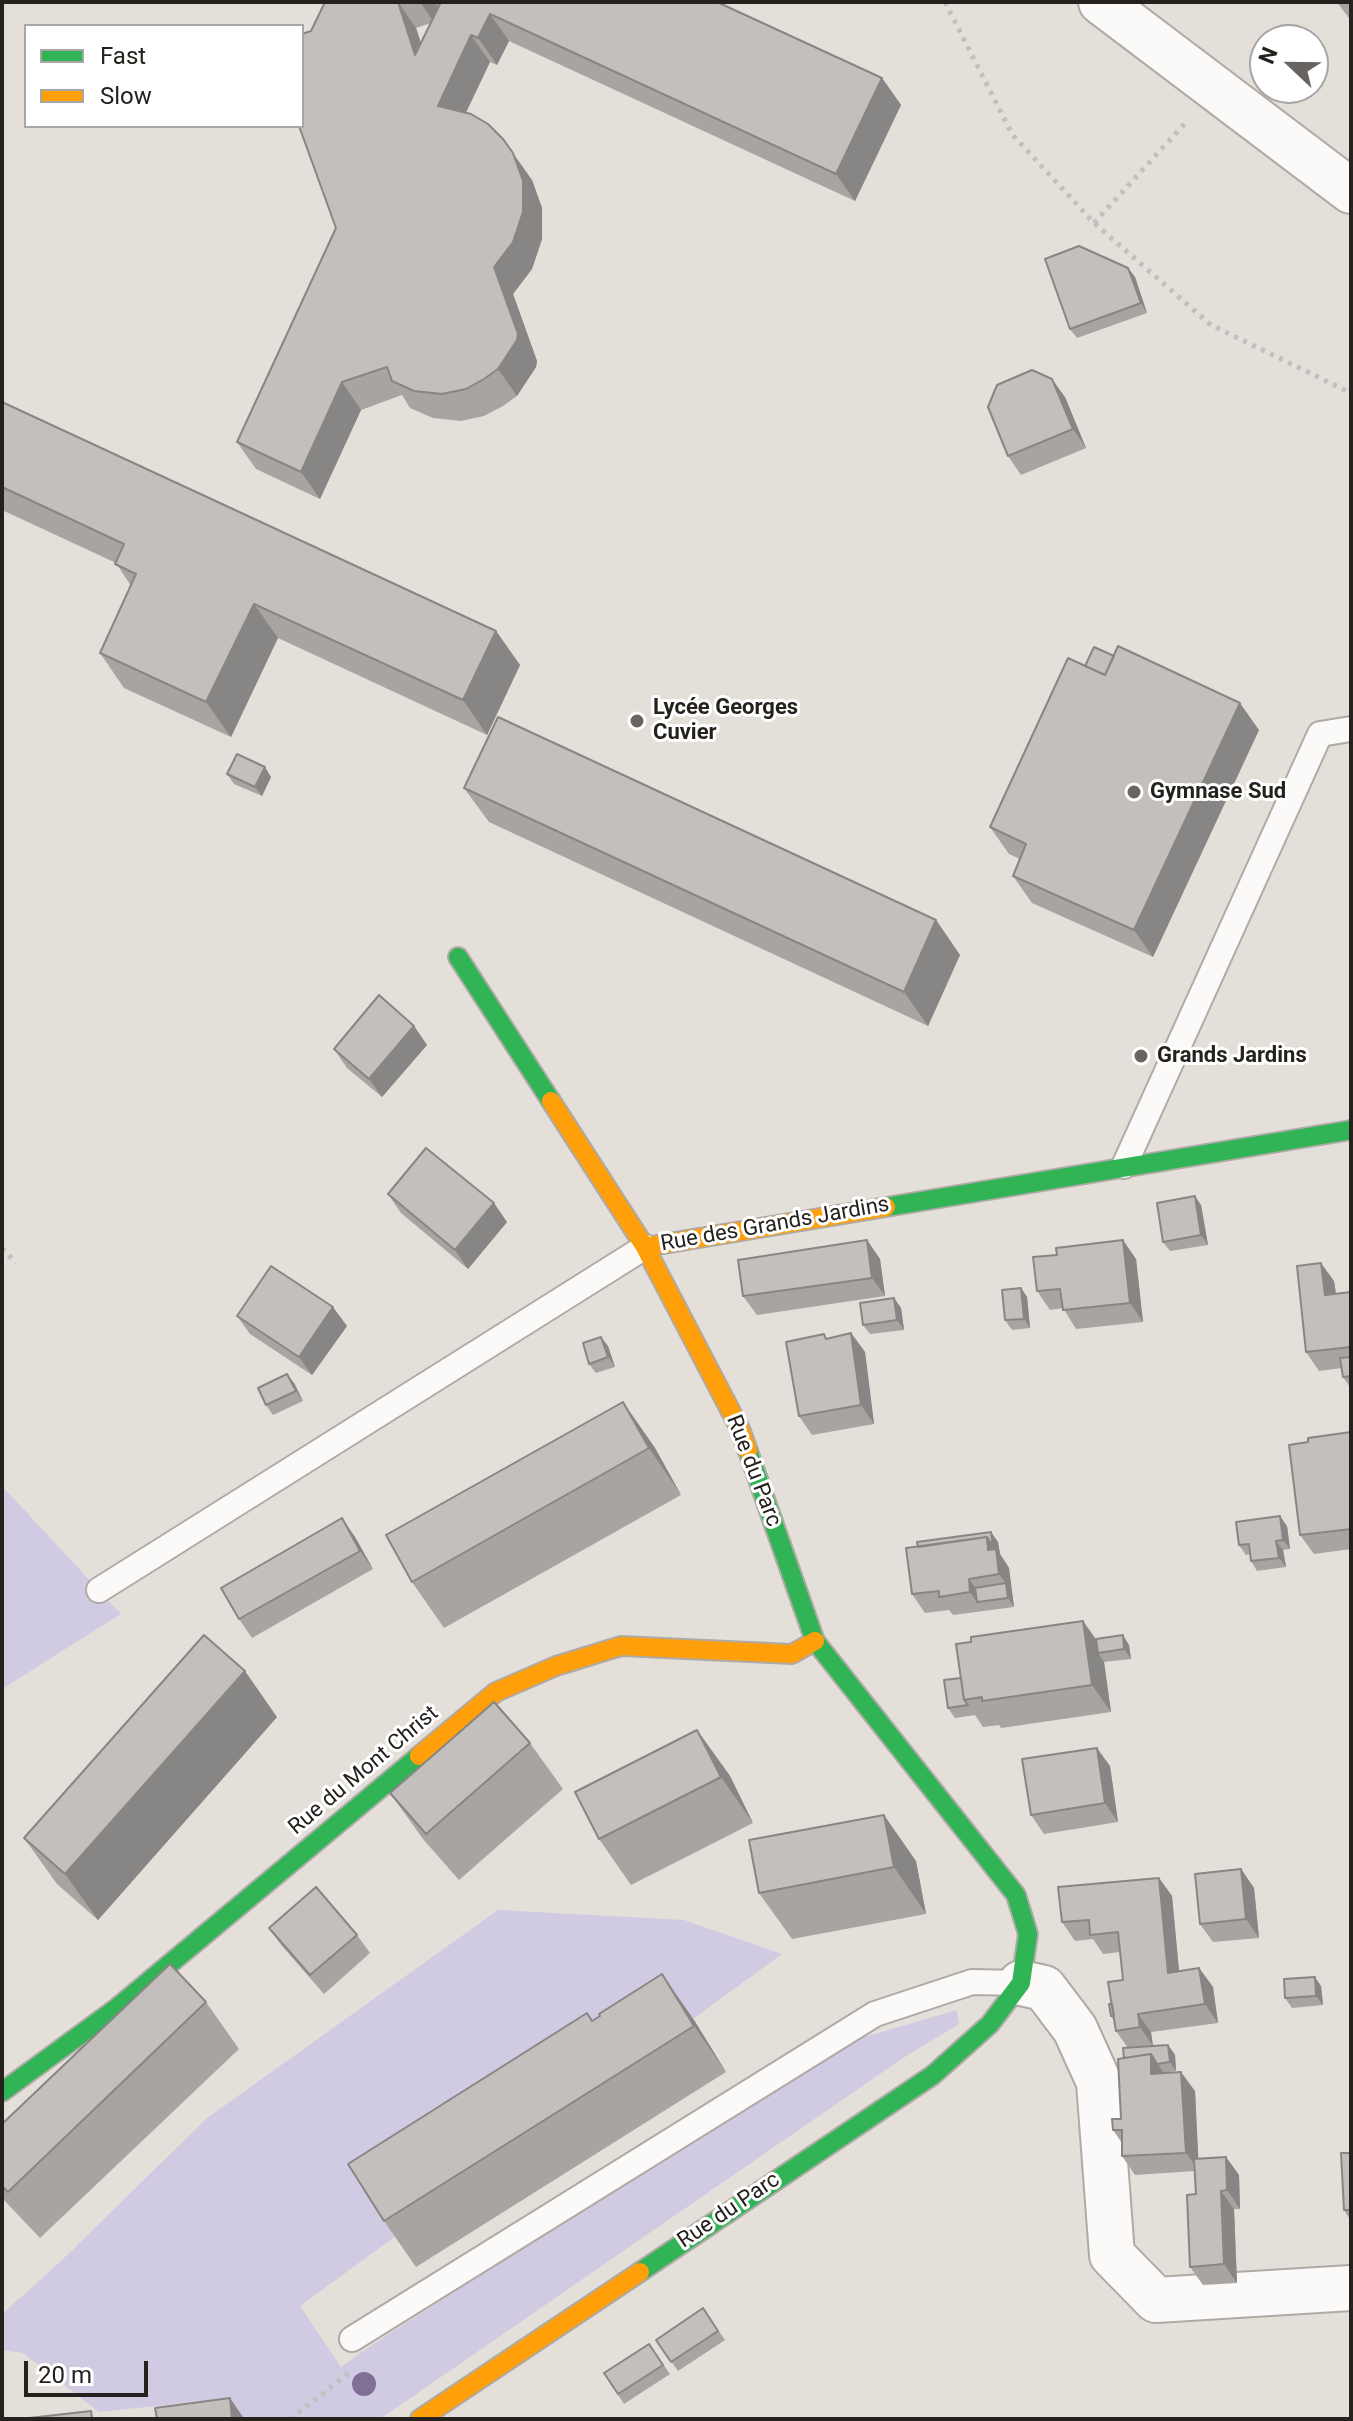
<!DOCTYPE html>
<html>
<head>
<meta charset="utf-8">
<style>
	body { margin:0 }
	#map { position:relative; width:1353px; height:2421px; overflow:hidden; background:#e5dfda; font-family:Roboto,sans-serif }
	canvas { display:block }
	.frame { position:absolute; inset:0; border:4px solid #25221e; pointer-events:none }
	.legend { position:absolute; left:24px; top:24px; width:280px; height:104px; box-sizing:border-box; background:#fff; border:2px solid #a8a7a5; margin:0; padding:10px 14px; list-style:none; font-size:24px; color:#25221e }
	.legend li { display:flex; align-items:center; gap:16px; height:40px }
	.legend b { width:40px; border:2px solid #a8a7a5 }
	.north { position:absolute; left:1249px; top:24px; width:80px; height:80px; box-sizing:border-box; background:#fff; border:2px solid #a8a7a5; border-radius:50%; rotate:292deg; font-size:22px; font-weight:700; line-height:32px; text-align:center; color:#25221e }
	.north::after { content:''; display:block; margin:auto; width:28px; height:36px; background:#686460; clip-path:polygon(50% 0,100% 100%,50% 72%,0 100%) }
	.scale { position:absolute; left:24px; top:2361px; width:124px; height:36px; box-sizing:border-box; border:4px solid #25221e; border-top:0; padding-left:10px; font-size:24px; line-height:28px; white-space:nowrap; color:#25221e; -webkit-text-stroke:6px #fff; paint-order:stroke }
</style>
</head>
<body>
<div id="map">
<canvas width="1353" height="2421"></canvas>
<div class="frame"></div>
<ul class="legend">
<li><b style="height:10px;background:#30b455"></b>Fast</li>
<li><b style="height:10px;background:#ff9f0a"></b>Slow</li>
</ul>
<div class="north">N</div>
<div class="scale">20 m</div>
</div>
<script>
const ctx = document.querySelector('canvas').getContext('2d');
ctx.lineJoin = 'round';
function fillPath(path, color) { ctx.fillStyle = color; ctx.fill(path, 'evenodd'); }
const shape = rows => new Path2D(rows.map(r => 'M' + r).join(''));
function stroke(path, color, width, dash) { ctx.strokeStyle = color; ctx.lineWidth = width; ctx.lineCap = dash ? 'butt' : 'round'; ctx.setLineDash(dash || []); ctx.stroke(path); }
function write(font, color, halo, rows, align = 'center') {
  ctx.font = font + ' Roboto,sans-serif'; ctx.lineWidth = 6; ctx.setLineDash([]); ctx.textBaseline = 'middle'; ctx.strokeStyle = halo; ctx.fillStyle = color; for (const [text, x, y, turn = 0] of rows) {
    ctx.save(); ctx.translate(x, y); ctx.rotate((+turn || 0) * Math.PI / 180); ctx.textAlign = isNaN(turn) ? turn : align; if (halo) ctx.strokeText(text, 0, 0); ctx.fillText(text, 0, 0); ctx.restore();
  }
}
fillPath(shape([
	[2,1486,121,1614,2,1689],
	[498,1910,684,1920,782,1954,300,2306,341,2367,372,2345,724,2117,861,2038,957,2010,959,2024,903,2058,380,2419,246,2419,223,2399,99,2412,23,2353,2,2350,2,2314,59,2263,207,2118]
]), '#d1cae3');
const lane = shape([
	[1124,1166,1320,734,1351,729],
	[99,1590,645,1247],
	[352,2339,875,2014,972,1982,1021,1983]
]);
const street = shape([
	[1101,2,1351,191],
	[1021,1983,1044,1988,1075,2029,1099,2082,1112,2255,1156,2300,1351,2288]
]);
const fast = shape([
	[458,957,551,1101],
	[886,1207,1351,1130],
	[2,2092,118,2007,419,1756],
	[640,2272,933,2075,990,2024,1021,1983,1028,1934,1016,1895,815,1641,748,1451]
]);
const slow = shape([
	[551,1101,645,1247,740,1429,748,1451],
	[645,1247,886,1207],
	[419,1756,496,1692,556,1666,621,1646,792,1654,815,1641],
	[420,2419,640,2272]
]);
stroke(lane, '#aeaaa6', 28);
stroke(street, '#aeaaa6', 48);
stroke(fast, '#aeaaa6', 22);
stroke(slow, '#aeaaa6', 22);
stroke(shape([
	[945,2,1012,134,1094,223,1211,325,1351,393],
	[1094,223,1188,120],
	[2,1248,16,1263],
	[290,2419,349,2373]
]), '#c1c0be', 5, [4, 6]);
stroke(lane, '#fbfaf9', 24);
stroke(street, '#fbfaf9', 44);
stroke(fast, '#30b455', 18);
stroke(slow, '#ff9f0a', 18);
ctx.fillStyle = '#807097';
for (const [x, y] of [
	[364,2384]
]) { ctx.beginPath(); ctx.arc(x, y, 12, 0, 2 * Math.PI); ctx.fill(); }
fillPath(shape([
	[325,2,717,2,882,78,901,105,855,201,509,41,497,65,490,62,466,113,532,180,542,208,542,239,532,269,513,294,537,361,536,367,517,396,503,406,484,416,461,421,433,418,410,408,402,395,361,410,320,499,256,469,237,442,336,228],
	[431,23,421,43,416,28],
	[1337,2,1351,2,1351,21],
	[1128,268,1135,277,1147,313,1077,338,1070,329],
	[1065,397,1086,448,1021,475,1008,456],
	[2,402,496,631,520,665,487,735,278,638,231,737,124,688,100,653,131,586,116,563,2,510],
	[1085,666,1259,730,1153,957,1032,903,1013,876,1020,859,1009,854,990,827],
	[227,774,271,777,262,796,234,784],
	[464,788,936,920,960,955,928,1026,489,822],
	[414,1026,427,1045,382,1097,347,1068,334,1049],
	[388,1194,507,1222,468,1269,401,1213],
	[1201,1205,1208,1245,1170,1251,1163,1242],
	[867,1240,880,1259,885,1296,757,1315,743,1296],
	[1136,1259,1143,1322,1076,1329,1063,1308,1050,1310,1037,1291],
	[1334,1281,1336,1294,1351,1292,1351,1387,1350,1387,1343,1377,1342,1368,1319,1371,1306,1352],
	[1021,1288,1027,1297,1030,1328,1012,1330,1005,1320],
	[894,1298,901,1308,904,1330,870,1334,863,1325],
	[237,1316,347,1326,312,1375,250,1334],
	[851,1333,865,1352,874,1424,812,1435,799,1416,827,1339],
	[608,1346,615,1367,596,1373,589,1364],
	[294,1383,303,1401,273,1415,266,1405],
	[623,1402,655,1448,681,1495,444,1628,412,1582],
	[1351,1432,1351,1549,1314,1554,1300,1535,1308,1442],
	[342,1518,355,1537,373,1569,252,1638,239,1619],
	[1287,1526,1290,1549,1283,1550,1286,1567,1257,1571,1251,1561,1250,1554,1246,1555,1239,1545],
	[998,1542,1000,1554,1009,1568,1014,1607,953,1615,949,1610,925,1613,912,1594],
	[1083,1621,1096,1639,1129,1645,1131,1659,1104,1662,1111,1712,1001,1728,999,1725,983,1727,975,1715,955,1718,948,1708,961,1678],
	[277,1717,98,1920,57,1884,24,1838],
	[697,1730,730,1776,753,1823,631,1885,599,1839],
	[530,1743,563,1789,459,1880,423,1839,390,1793],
	[1110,1766,1118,1822,1044,1834,1031,1815],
	[916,1861,926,1914,792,1939,759,1893],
	[1241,1869,1254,1888,1259,1938,1213,1942,1200,1924],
	[1159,1878,1172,1896,1179,1971,1199,1968,1213,1987,1218,2023,1151,2032,1153,2046,1168,2045,1175,2055,1176,2071,1165,2073,1195,2091,1198,2158,1226,2157,1239,2175,1240,2209,1234,2209,1237,2283,1203,2285,1190,2267,1196,2194,1195,2171,1135,2175,1122,2156,1122,2143,1113,2130,1121,2119,1124,2058,1128,2048,1116,2031,1115,2022,1111,2016,1123,1980,1120,1952,1103,1954,1093,1939,1075,1941,1062,1922],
	[269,1928,357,1935,370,1953,324,1994,282,1946],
	[1321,1986,1323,2005,1292,2008,1285,1998],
	[206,2002,239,2049,40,2238,2,2198,2,2124],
	[694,2020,726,2072,416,2267,384,2221,592,2021],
	[1351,2153,1351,2221,1344,2210],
	[703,2308,725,2340,678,2371,656,2340],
	[649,2344,670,2374,624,2404,604,2373]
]), '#a8a4a2');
fillPath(shape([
	[398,2,416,28,434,83,415,55],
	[420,2,435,2,440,9,434,22],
	[490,14,509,41,497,65,478,38],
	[471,35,490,62,456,133,438,106],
	[882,78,901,105,855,201,836,174],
	[503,139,532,180,542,208,542,239,532,269,513,294,537,361,536,367,517,396,498,369,494,267],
	[1128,268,1135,277,1147,313,1141,303],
	[1052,379,1065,397,1086,448,1073,429],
	[342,382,361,410,320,499,301,472],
	[254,604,278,638,231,737,206,702],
	[496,631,520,665,487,735,463,700],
	[1240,703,1259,730,1153,957,1134,930],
	[265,767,271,777,262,796,255,787],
	[936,920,960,955,928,1026,904,992],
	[414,1026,427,1045,382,1097,369,1079],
	[1195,1196,1201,1205,1208,1245,1201,1235],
	[494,1203,507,1222,468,1269,455,1250],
	[867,1240,880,1259,885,1296,872,1278],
	[1123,1240,1136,1259,1143,1322,1130,1303],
	[1321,1263,1334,1281,1339,1314,1325,1295],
	[1021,1288,1027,1297,1030,1328,1024,1319],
	[894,1298,901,1308,904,1330,897,1320],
	[333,1307,347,1326,312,1375,299,1357],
	[851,1333,865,1352,874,1424,861,1405],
	[601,1337,608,1346,615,1367,608,1357],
	[287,1374,294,1383,303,1401,296,1391],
	[623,1402,655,1448,681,1495,649,1448],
	[1280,1516,1287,1526,1290,1549,1283,1540],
	[342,1518,355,1537,373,1569,360,1551],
	[991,1532,998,1542,1000,1554,1009,1568,1014,1607,1008,1598,1006,1583,999,1574,988,1550,987,1537],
	[1276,1541,1283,1550,1286,1567,1279,1558],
	[969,1579,982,1597,977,1602,970,1592],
	[1083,1621,1102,1649,1098,1653,1104,1662,1111,1712,1092,1685],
	[1123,1635,1129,1645,1131,1659,1124,1649],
	[245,1671,277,1717,98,1920,65,1874],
	[697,1730,730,1776,753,1823,721,1777],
	[1097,1748,1110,1766,1118,1822,1105,1803],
	[884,1815,916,1861,926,1914,894,1867],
	[1241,1869,1254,1888,1259,1938,1246,1919],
	[1159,1878,1172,1896,1181,1992,1168,1973],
	[1199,1968,1213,1987,1218,2023,1205,2004],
	[662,1974,694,2020,726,2072,694,2026],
	[1315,1977,1321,1986,1323,2005,1316,1996],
	[1138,2014,1151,2032,1153,2046,1140,2027],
	[1168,2045,1175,2055,1176,2071,1170,2062],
	[1151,2054,1164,2073,1151,2074],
	[1181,2072,1195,2091,1199,2171,1186,2153],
	[1226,2157,1239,2175,1240,2209,1227,2190],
	[1221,2191,1234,2209,1237,2283,1224,2264],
	[230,2398,243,2417,243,2419,232,2419]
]), '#888684');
const building = shape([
	[325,2,398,2,415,55,441,2,717,2,882,78,836,174,490,14,478,38,471,35,438,106,471,114,488,124,503,139,513,153,523,181,523,212,513,242,494,267,518,334,517,340,498,369,484,379,466,389,442,394,414,391,392,381,387,367,342,382,301,472,237,442,336,228,299,126,302,126,302,34,311,31,325,2],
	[1079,246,1128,268,1141,303,1070,329,1045,259,1079,246],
	[1032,370,1052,379,1073,429,1008,456,988,407,997,385,1032,370],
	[2,402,496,631,463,700,254,604,206,702,100,653,136,574,115,564,124,544,2,487,2,402],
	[1118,646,1240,703,1134,930,1013,876,1026,844,990,827,1068,658,1105,675,1118,646],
	[1094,647,1114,656,1105,675,1085,666,1094,647],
	[498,717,936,920,904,992,464,788,498,717],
	[237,754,265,767,255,787,227,774,237,754],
	[379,995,414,1026,369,1079,334,1049,379,995],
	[426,1148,494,1203,455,1250,388,1194,426,1148],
	[1195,1196,1201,1235,1163,1242,1157,1203,1195,1196],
	[867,1240,872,1278,743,1296,738,1260,867,1240],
	[1123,1240,1130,1303,1063,1310,1060,1289,1037,1291,1033,1257,1057,1255,1056,1248,1123,1240],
	[1321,1263,1325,1295,1351,1292,1351,1347,1306,1352,1297,1266,1321,1263],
	[271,1266,333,1307,299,1357,237,1316,271,1266],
	[1021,1288,1024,1319,1005,1320,1002,1290,1021,1288],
	[894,1298,897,1320,863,1325,860,1303,894,1298],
	[851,1333,861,1405,799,1416,786,1342,824,1334,826,1339,851,1333],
	[601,1337,608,1357,589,1364,583,1343,601,1337],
	[1351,1357,1351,1376,1343,1377,1340,1358,1351,1357],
	[287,1374,296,1391,266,1405,258,1388,287,1374],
	[623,1402,649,1448,412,1582,386,1535,623,1402],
	[1351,1432,1351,1529,1300,1535,1289,1445,1308,1442,1308,1438,1351,1432],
	[1280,1516,1283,1540,1276,1541,1279,1558,1251,1561,1249,1544,1239,1545,1236,1522,1280,1516],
	[342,1518,360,1551,239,1619,221,1588,342,1518],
	[991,1532,993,1546,987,1537,918,1547,917,1542,991,1532],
	[987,1537,988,1550,996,1549,999,1574,969,1579,970,1592,939,1597,939,1591,912,1594,906,1548,987,1537],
	[1006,1583,1008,1598,977,1602,975,1588,1006,1583],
	[1083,1621,1092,1685,982,1701,982,1697,964,1700,956,1644,971,1642,971,1637,1083,1621],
	[204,1635,245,1671,65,1874,24,1838,204,1635],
	[1123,1635,1124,1649,1098,1653,1096,1639,1123,1635],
	[961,1678,964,1700,968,1705,948,1708,944,1680,961,1678],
	[494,1702,530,1743,426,1834,390,1793,494,1702],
	[697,1730,721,1777,599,1839,575,1792,697,1730],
	[1097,1748,1105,1803,1031,1815,1022,1759,1097,1748],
	[884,1815,894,1867,759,1893,749,1840,884,1815],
	[1241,1869,1246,1919,1200,1924,1195,1874,1241,1869],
	[1159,1878,1168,1973,1199,1968,1205,2004,1138,2014,1140,2027,1116,2031,1108,1982,1123,1980,1118,1932,1090,1935,1089,1920,1062,1922,1058,1887,1159,1878],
	[316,1887,357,1935,310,1975,269,1928,316,1887],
	[170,1964,206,2002,8,2192,2,2186,2,2124,170,1964],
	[662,1974,694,2026,384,2221,348,2164,587,2013,592,2021,600,2016,599,2014,662,1974],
	[1315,1977,1316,1996,1285,1998,1284,1979,1315,1977],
	[1109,2004,1112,2004,1114,2016,1111,2016,1109,2004],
	[1168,2045,1170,2062,1157,2064,1151,2054,1124,2058,1123,2048,1168,2045],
	[1151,2054,1151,2074,1181,2072,1186,2153,1122,2156,1122,2130,1113,2130,1112,2119,1121,2119,1118,2059,1151,2054],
	[1341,2153,1351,2153,1351,2210,1344,2210,1341,2153],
	[1226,2157,1227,2190,1221,2191,1224,2264,1190,2267,1187,2195,1196,2194,1194,2159,1226,2157],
	[703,2308,718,2331,671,2362,656,2340,703,2308],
	[649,2344,663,2365,618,2394,604,2373,649,2344],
	[230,2398,232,2419,157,2419,155,2408,230,2398],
	[91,2411,92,2419,29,2418,91,2411]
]);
fillPath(building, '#c3bfbc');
stroke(building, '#888684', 2);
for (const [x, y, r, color] of [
	[637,721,8,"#686460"],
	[1134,792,8,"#686460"],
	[1141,1056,8,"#686460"]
]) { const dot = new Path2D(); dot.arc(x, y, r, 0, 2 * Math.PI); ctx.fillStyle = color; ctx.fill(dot); stroke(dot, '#fff', 3); }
write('bold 22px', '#25221e', '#fff', [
	["Lycée Georges",653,708],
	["Cuvier",653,733],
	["Gymnase Sud",1150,792],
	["Grands Jardins",1157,1056]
], 'left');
write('22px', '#25221e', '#fff', [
	["Rue des Grands Jardins",775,1225,-10],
	["Rue du Parc",753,1471,69],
	["Rue du Mont Christ",364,1771,-40],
	["Rue du Parc",729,2211,-34]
]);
</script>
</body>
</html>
